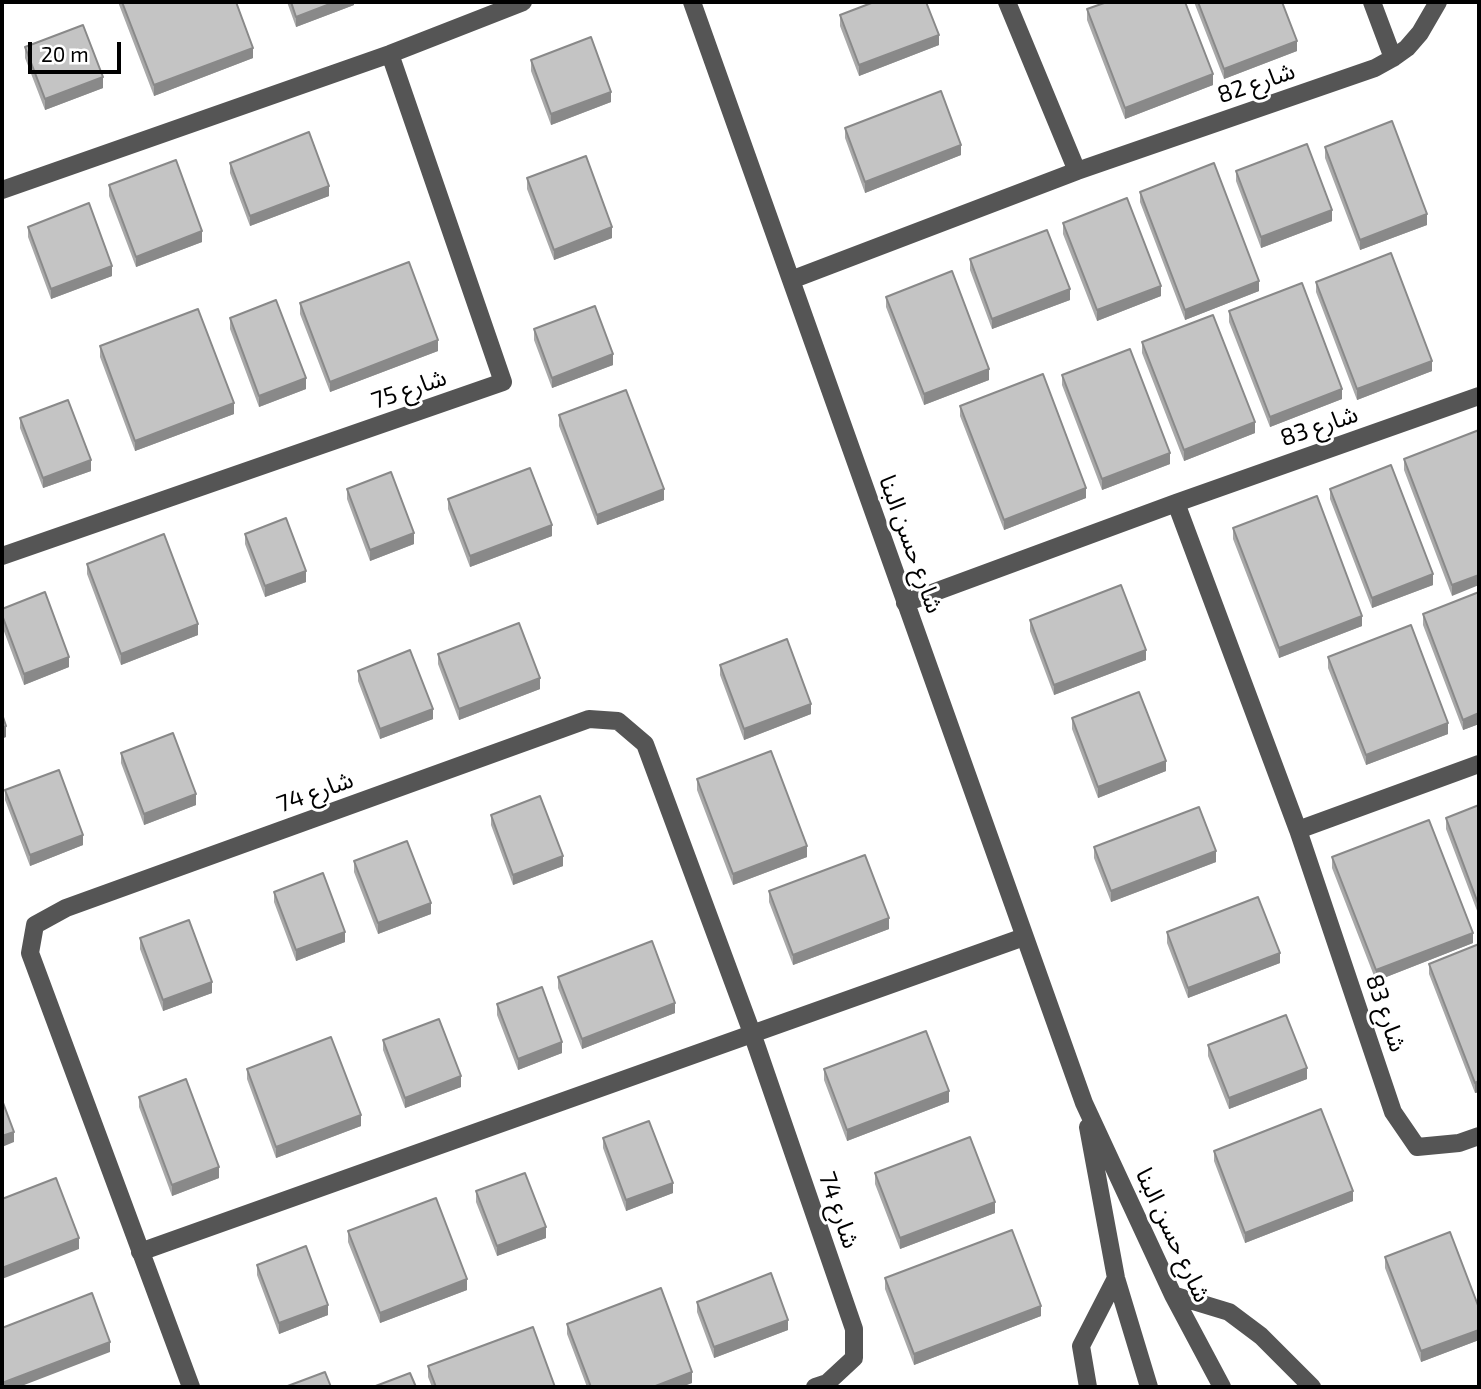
<!DOCTYPE html>
<html>
<head>
<meta charset="utf-8">
<style>
	body { margin:0 }
	#map { position:relative; width:1481px; height:1389px; overflow:hidden; background:#fff; font-family:"Exo 2",sans-serif }
	canvas { display:block }
	.frame { position:absolute; inset:0; border:4px solid #000; pointer-events:none }
	.scale { position:absolute; left:28px; top:42px; width:93px; height:32px; box-sizing:border-box; border:4px solid #000; border-top:0; padding-left:9px; font-size:21px; line-height:24px; white-space:nowrap; color:#000; -webkit-text-stroke:5px #fff; paint-order:stroke }
</style>
</head>
<body>
<div id="map">
<canvas width="1481" height="1389"></canvas>
<div class="frame"></div>
<div class="scale">20 m</div>
</div>
<script>
const ctx = document.querySelector('canvas').getContext('2d');
ctx.lineJoin = 'round';
const shape = rows => new Path2D(rows.map(r => 'M' + r).join(''));
function stroke(path, color, width, dash) { ctx.strokeStyle = color; ctx.lineWidth = width; ctx.lineCap = dash ? 'butt' : 'round'; ctx.setLineDash(dash || []); ctx.stroke(path); }
function fillPath(path, color) { ctx.fillStyle = color; ctx.fill(path, 'evenodd'); }
function write(font, color, halo, rows, align = 'center') {
  ctx.font = font + ' "Exo 2","Noto Sans Arabic",sans-serif'; ctx.lineWidth = 6; ctx.setLineDash([]); ctx.textBaseline = 'middle'; ctx.strokeStyle = halo; ctx.fillStyle = color; for (const [text, x, y, turn = 0] of rows) {
    ctx.save(); ctx.translate(x, y); ctx.rotate((+turn || 0) * Math.PI / 180); ctx.textAlign = isNaN(turn) ? turn : align; if (halo) ctx.strokeText(text, 0, 0); ctx.fillText(text, 0, 0); ctx.restore();
  }
}
stroke(shape([
	[692,2,1084,1103,1173,1295,1222,1387],
	[1007,2,1077,171],
	[1372,2,1393,58],
	[2,190,390,54,523,2],
	[791,280,1077,171,1375,68,1393,58,1407,48,1420,33,1438,2],
	[1176,503,1298,830,1393,1112,1417,1147,1459,1143,1479,1136],
	[2,556,503,382,390,54],
	[905,603,1176,503,1479,396],
	[1298,830,1479,764],
	[1088,1127,1116,1278,1149,1387],
	[140,1252,1024,937],
	[1173,1295,1229,1312,1261,1336,1312,1387],
	[191,1387,30,953,35,925,66,908,589,719,618,721,645,744,752,1033,854,1329,854,1358,827,1383,815,1387],
	[1088,1387,1081,1346,1116,1278]
]), '#555', 18);
fillPath(shape([
	[118,2,236,2,253,58,154,96],
	[287,2,354,2,354,5,296,27],
	[1194,2,1282,2,1297,51,1224,79],
	[1087,9,1213,85,1125,119,1087,20],
	[840,15,939,45,859,76,840,26],
	[25,47,103,88,45,110,25,58],
	[531,60,611,102,551,125,531,71],
	[845,128,961,155,865,193,845,138],
	[1325,147,1427,225,1360,250,1325,158],
	[230,163,329,196,250,226,230,173],
	[1236,171,1332,221,1261,248,1236,181],
	[527,178,612,238,554,260,527,189],
	[109,185,202,242,136,267,109,196],
	[1140,192,1259,291,1185,320,1140,202],
	[1063,223,1161,296,1097,321,1063,234],
	[28,227,112,276,51,299,28,237],
	[970,259,1070,300,992,329,970,270],
	[1316,282,1432,371,1357,400,1316,292],
	[886,297,989,380,924,405,886,307],
	[300,303,438,351,330,392,300,314],
	[1229,311,1342,399,1270,427,1229,322],
	[230,318,306,389,259,407,230,329],
	[534,329,613,365,552,388,534,340],
	[1142,342,1255,433,1184,461,1142,353],
	[100,346,234,414,135,451,100,357],
	[1062,375,1170,464,1102,490,1062,385],
	[960,406,1086,498,1004,530,960,416],
	[559,415,664,500,597,525,559,426],
	[20,418,91,471,43,488,20,428],
	[1479,430,1452,596,1404,470,1404,459],
	[347,489,414,544,370,561,347,499],
	[1330,489,1433,585,1372,608,1330,499],
	[448,499,552,536,470,567,448,509],
	[1233,528,1362,626,1279,658,1233,539],
	[245,534,306,582,265,597,245,544],
	[87,564,198,635,121,665,87,574],
	[1479,592,1479,724,1463,730,1423,625,1423,614],
	[2,609,69,667,24,685,2,626],
	[1030,620,1146,660,1054,695,1030,631],
	[438,654,540,689,459,720,438,664],
	[1328,657,1448,734,1366,765,1328,668],
	[720,665,811,714,744,740,720,675],
	[358,671,433,719,380,739,358,681],
	[1072,718,1166,771,1098,798,1072,729],
	[121,753,196,805,144,825,121,763],
	[697,779,807,857,733,885,697,790],
	[5,790,83,845,30,866,5,800],
	[1479,805,1479,916,1446,829,1446,818],
	[491,815,563,866,513,885,491,825],
	[1094,847,1216,862,1111,902,1094,858],
	[1332,857,1473,943,1376,981,1332,868],
	[354,861,431,914,378,934,354,872],
	[769,891,889,929,793,965,769,902],
	[274,892,345,942,296,961,274,902],
	[1167,932,1280,963,1188,998,1167,943],
	[140,938,212,993,163,1011,140,949],
	[1479,944,1479,1092,1475,1093,1429,974,1429,964],
	[558,977,675,1013,582,1049,558,988],
	[497,1004,562,1053,518,1070,497,1015],
	[383,1040,461,1087,405,1108,383,1050],
	[1208,1045,1307,1079,1229,1109,1208,1056],
	[247,1069,361,1126,276,1158,247,1079],
	[824,1069,949,1102,847,1141,824,1080],
	[139,1097,219,1178,172,1196,139,1107],
	[603,1138,673,1193,626,1211,603,1148],
	[1214,1151,1353,1201,1245,1243,1214,1161],
	[875,1173,995,1213,900,1249,875,1184],
	[476,1191,546,1238,497,1256,476,1202],
	[348,1231,467,1290,380,1323,348,1242],
	[1385,1257,1479,1308,1479,1340,1421,1362,1385,1268],
	[257,1265,328,1315,279,1334,257,1275],
	[885,1278,1041,1316,914,1365,885,1289],
	[697,1302,788,1330,714,1358,697,1312],
	[567,1324,692,1383,681,1387,587,1387,567,1334],
	[428,1366,555,1387,432,1387,428,1377]
]), '#a9a9a9');
fillPath(shape([
	[335,2,354,2,354,5,296,27,296,17],
	[939,35,939,45,859,76,859,65],
	[1297,41,1297,51,1224,79,1224,69],
	[253,48,253,58,154,96,154,85],
	[1213,74,1213,85,1125,119,1125,108],
	[103,77,103,88,45,110,45,99],
	[611,92,611,102,551,125,551,114],
	[961,145,961,155,865,193,865,182],
	[329,186,329,196,250,226,250,216],
	[1332,210,1332,221,1261,248,1261,237],
	[1427,214,1427,225,1360,250,1360,240],
	[612,227,612,238,554,260,554,250],
	[202,231,202,242,136,267,136,257],
	[112,266,112,276,51,299,51,289],
	[1259,281,1259,291,1185,320,1185,310],
	[1161,286,1161,296,1097,321,1097,310],
	[1070,289,1070,300,992,329,992,319],
	[438,340,438,351,330,392,330,382],
	[613,354,613,365,552,388,552,378],
	[1432,361,1432,371,1357,400,1357,389],
	[989,369,989,380,924,405,924,394],
	[306,378,306,389,259,407,259,396],
	[1342,389,1342,399,1270,427,1270,417],
	[234,403,234,414,135,451,135,441],
	[1255,422,1255,433,1184,461,1184,450],
	[1170,453,1170,464,1102,490,1102,479],
	[91,460,91,471,43,488,43,478],
	[1086,488,1086,498,1004,530,1004,520],
	[664,489,664,500,597,525,597,515],
	[552,525,552,536,470,567,470,556],
	[414,533,414,544,370,561,370,550],
	[306,571,306,582,265,597,265,586],
	[1433,574,1433,585,1372,608,1372,598],
	[1479,575,1479,585,1452,596,1452,585],
	[1362,616,1362,626,1279,658,1279,648],
	[198,624,198,635,121,665,121,654],
	[1146,650,1146,660,1054,695,1054,685],
	[69,657,69,667,24,685,24,674],
	[540,678,540,689,459,720,459,709],
	[811,704,811,714,744,740,744,729],
	[433,709,433,719,380,739,380,729],
	[1479,713,1479,724,1463,730,1463,720],
	[1448,723,1448,734,1366,765,1366,755],
	[6,726,6,737,2,739,2,728],
	[1166,761,1166,771,1098,798,1098,787],
	[196,794,196,805,144,825,144,814],
	[83,835,83,845,30,866,30,855],
	[807,846,807,857,733,885,733,874],
	[1216,851,1216,862,1111,902,1111,891],
	[563,856,563,866,513,885,513,875],
	[431,903,431,914,378,934,378,923],
	[889,918,889,929,793,965,793,955],
	[345,932,345,942,296,961,296,950],
	[1473,933,1473,943,1376,981,1376,970],
	[1280,953,1280,963,1188,998,1188,988],
	[212,982,212,993,163,1011,163,1000],
	[675,1003,675,1013,582,1049,582,1039],
	[562,1042,562,1053,518,1070,518,1059],
	[1307,1068,1307,1079,1229,1109,1229,1098],
	[461,1076,461,1087,405,1108,405,1098],
	[1479,1081,1479,1092,1475,1093,1475,1083],
	[949,1091,949,1102,847,1141,847,1130],
	[361,1115,361,1126,276,1158,276,1147],
	[14,1132,14,1142,2,1147,2,1136],
	[219,1167,219,1178,172,1196,172,1185],
	[673,1183,673,1193,626,1211,626,1200],
	[1353,1191,1353,1201,1245,1243,1245,1233],
	[995,1202,995,1213,900,1249,900,1238],
	[546,1227,546,1238,497,1256,497,1246],
	[79,1238,79,1249,2,1279,2,1268],
	[467,1279,467,1290,380,1323,380,1313],
	[328,1305,328,1315,279,1334,279,1323],
	[1041,1306,1041,1316,914,1365,914,1354],
	[788,1320,788,1330,714,1358,714,1347],
	[1479,1330,1479,1340,1421,1362,1421,1351],
	[110,1342,110,1352,19,1387,2,1387,2,1383],
	[692,1372,692,1383,681,1387,653,1387]
]), '#898989');
const building = shape([
	[122,2,236,2,253,48,154,85,122,2],
	[291,2,335,2,296,17,291,2],
	[874,2,926,2,939,35,859,65,840,15,874,2],
	[1107,2,1185,2,1213,74,1125,108,1087,9,1107,2],
	[1198,2,1282,2,1297,41,1224,69,1198,2],
	[83,25,103,77,45,99,25,47,83,25],
	[591,37,611,92,551,114,531,60,591,37],
	[941,91,961,145,865,182,845,128,941,91],
	[1392,121,1427,214,1360,240,1325,147,1392,121],
	[309,132,329,186,250,216,230,163,309,132],
	[1307,144,1332,210,1261,237,1236,171,1307,144],
	[586,156,612,227,554,250,527,178,586,156],
	[176,160,202,231,136,257,109,185,176,160],
	[1214,163,1259,281,1185,310,1140,192,1214,163],
	[1127,198,1161,286,1097,310,1063,223,1127,198],
	[89,203,112,266,51,289,28,227,89,203],
	[1047,230,1070,289,992,319,970,259,1047,230],
	[1391,253,1432,361,1357,389,1316,282,1391,253],
	[409,262,438,340,330,382,300,303,409,262],
	[952,271,989,369,924,394,886,297,952,271],
	[1302,283,1342,389,1270,417,1229,311,1302,283],
	[276,300,306,378,259,396,230,318,276,300],
	[595,306,613,354,552,378,534,329,595,306],
	[198,309,234,403,135,441,100,346,198,309],
	[1213,315,1255,422,1184,450,1142,342,1213,315],
	[1130,349,1170,453,1102,479,1062,375,1130,349],
	[1043,374,1086,488,1004,520,960,406,1043,374],
	[626,390,664,489,597,515,559,415,626,390],
	[68,400,91,460,43,478,20,418,68,400],
	[1479,430,1479,575,1452,585,1404,459,1479,430],
	[1391,465,1433,574,1372,598,1330,489,1391,465],
	[530,468,552,525,470,556,448,499,530,468],
	[391,472,414,533,370,550,347,489,391,472],
	[1317,496,1362,616,1279,648,1233,528,1317,496],
	[286,518,306,571,265,586,245,534,286,518],
	[164,534,198,624,121,654,87,564,164,534],
	[1121,585,1146,650,1054,685,1030,620,1121,585],
	[45,592,69,657,24,674,2,615,2,609,45,592],
	[1479,592,1479,713,1463,720,1423,614,1479,592],
	[519,623,540,678,459,709,438,654,519,623],
	[1411,625,1448,723,1366,755,1328,657,1411,625],
	[787,639,811,704,744,729,720,665,787,639],
	[410,650,433,709,380,729,358,671,410,650],
	[1139,692,1166,761,1098,787,1072,718,1139,692],
	[2,714,6,726,2,728,2,714],
	[173,733,196,794,144,814,121,753,173,733],
	[771,751,807,846,733,874,697,779,771,751],
	[59,770,83,835,30,855,5,790,59,770],
	[540,796,563,856,513,875,491,815,540,796],
	[1479,805,1479,906,1446,818,1479,805],
	[1199,807,1216,851,1111,891,1094,847,1199,807],
	[1429,820,1473,933,1376,970,1332,857,1429,820],
	[407,841,431,903,378,923,354,861,407,841],
	[865,855,889,918,793,955,769,891,865,855],
	[323,873,345,932,296,950,274,892,323,873],
	[1258,897,1280,953,1188,988,1167,932,1258,897],
	[189,920,212,982,163,1000,140,938,189,920],
	[652,941,675,1003,582,1039,558,977,652,941],
	[1479,944,1479,1081,1475,1083,1429,964,1479,944],
	[542,987,562,1042,518,1059,497,1004,542,987],
	[1286,1015,1307,1068,1229,1098,1208,1045,1286,1015],
	[439,1019,461,1076,405,1098,383,1040,439,1019],
	[926,1031,949,1091,847,1130,824,1069,926,1031],
	[331,1037,361,1115,276,1147,247,1069,331,1037],
	[186,1079,219,1167,172,1185,139,1097,186,1079],
	[2,1100,14,1132,2,1136,2,1100],
	[1321,1109,1353,1191,1245,1233,1214,1151,1321,1109],
	[649,1121,673,1183,626,1200,603,1138,649,1121],
	[970,1137,995,1202,900,1238,875,1173,970,1137],
	[525,1173,546,1227,497,1246,476,1191,525,1173],
	[56,1178,79,1238,2,1268,2,1199,56,1178],
	[436,1198,467,1279,380,1313,348,1231,436,1198],
	[1012,1230,1041,1306,914,1354,885,1278,1012,1230],
	[1450,1232,1479,1308,1479,1330,1421,1351,1385,1257,1450,1232],
	[306,1246,328,1305,279,1323,257,1265,306,1246],
	[771,1273,788,1320,714,1347,697,1302,771,1273],
	[661,1288,692,1372,653,1387,591,1387,567,1324,661,1288],
	[92,1293,110,1342,2,1383,2,1328,92,1293],
	[533,1327,555,1387,436,1387,428,1366,533,1327],
	[325,1372,331,1387,285,1387,325,1372],
	[410,1373,416,1387,373,1387,410,1373]
]);
fillPath(building, '#c4c4c4');
stroke(building, '#898989', 2);
write('24px', '#000', '#fff', [
	["شارع 82",1256,83,-19],
	["شارع 75",409,389,-19],
	["شارع 83",1319,426,-19],
	["شارع حسن البنا",911,544,70],
	["شارع 74",315,792,-20],
	["شارع 83",1386,1013,71],
	["شارع 74",839,1210,71],
	["شارع حسن البنا",1173,1235,65]
]);
</script>
</body>
</html>
